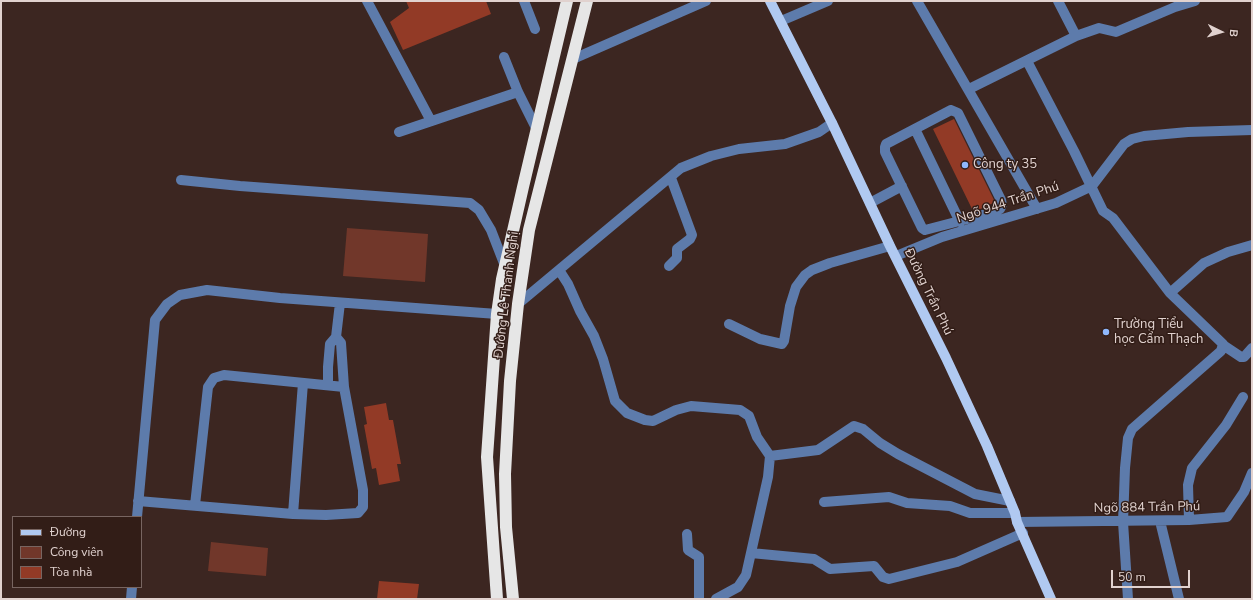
<!DOCTYPE html>
<html>
<head>
<meta charset="utf-8">
<style>
	body { margin:0 }
	#map { position:relative; width:1253px; height:600px; overflow:hidden; background:#3c2621; font-family:"Nunito Sans",sans-serif }
	canvas { display:block }
	.frame { position:absolute; inset:0; border:2px solid #e1d2cf; pointer-events:none }
	.legend { position:absolute; left:12px; top:516px; width:130px; height:72px; box-sizing:border-box; background:#321d17; border:1px solid #786561; margin:0; padding:5px 7px; list-style:none; font-size:12px; color:#e1d2cf }
	.legend li { display:flex; align-items:center; gap:8px; height:20px }
	.legend b { width:20px; border:1px solid #786561 }
	.north { position:absolute; left:1201px; top:12px; width:40px; height:40px; -webkit-text-stroke:3px #321d17; paint-order:stroke; rotate:95deg; font-size:11px; font-weight:700; line-height:16px; text-align:center; color:#e1d2cf }
	.north::after { content:''; display:block; margin:auto; width:14px; height:18px; background:#e1d2cf; clip-path:polygon(50% 0,100% 100%,50% 72%,0 100%) }
	.scale { position:absolute; left:1111px; top:570px; width:79px; height:18px; box-sizing:border-box; border:2px solid #e1d2cf; border-top:0; padding-left:5px; font-size:12px; line-height:14px; white-space:nowrap; color:#e1d2cf; -webkit-text-stroke:3px #321d17; paint-order:stroke }
</style>
</head>
<body>
<div id="map">
<canvas width="1253" height="600"></canvas>
<div class="frame"></div>
<ul class="legend">
<li><b style="height:5px;background:#b0c9f1"></b>Đường</li>
<li><b style="height:11px;background:#71372a"></b>Công viên</li>
<li><b style="height:11px;background:#923a26"></b>Tòa nhà</li>
</ul>
<div class="north">B</div>
<div class="scale">50 m</div>
</div>
<script>
const ctx = document.querySelector('canvas').getContext('2d');
ctx.lineJoin = 'round';
function fillPath(path, color) { ctx.fillStyle = color; ctx.fill(path, 'evenodd'); }
const shape = rows => new Path2D(rows.map(r => 'M' + r).join(''));
function stroke(path, color, width, dash) { ctx.strokeStyle = color; ctx.lineWidth = width; ctx.lineCap = dash ? 'butt' : 'round'; ctx.setLineDash(dash || []); ctx.stroke(path); }
function write(font, color, halo, rows, align = 'center') {
  ctx.font = font + ' "Nunito Sans",sans-serif'; ctx.lineWidth = 3; ctx.setLineDash([]); ctx.textBaseline = 'middle'; ctx.strokeStyle = halo; ctx.fillStyle = color; for (const [text, x, y, turn = 0] of rows) {
    ctx.save(); ctx.translate(x, y); ctx.rotate((+turn || 0) * Math.PI / 180); ctx.textAlign = isNaN(turn) ? turn : align; if (halo) ctx.strokeText(text, 0, 0); ctx.fillText(text, 0, 0); ctx.restore();
  }
}
fillPath(shape([
	[347,228,428,234,425,282,343,276],
	[211,542,268,548,266,576,208,571]
]), '#71372a');
fillPath(shape([
	[406,1,486,1,491,14,403,50,390,22,409,8],
	[954,119,995,202,983,208,973,211,933,129],
	[386,403,389,420,393,420,401,464,397,464,400,481,379,485,376,468,372,469,364,425,367,424,364,407],
	[379,581,419,584,417,599,377,599]
]), '#923a26');
stroke(shape([
	[367,1,431,121],
	[524,1,535,29],
	[917,1,1037,209],
	[1058,1,1076,36],
	[781,21,828,1],
	[504,57,518,92,536,128],
	[573,59,706,1],
	[1027,61,1074,151,1103,211,1113,218,1170,293,1223,344,1221,351,1132,429,1128,438,1125,468,1123,522,1128,599],
	[969,89,1076,36,1099,28,1116,32,1175,7,1195,1],
	[951,110,958,113,1001,200,1002,205,1000,209,994,212,925,230,922,228,885,152,885,147,886,144,951,110],
	[915,129,960,222],
	[399,132,518,92],
	[181,180,240,186,470,203,479,210,491,230,505,266],
	[870,203,902,186],
	[896,256,942,237,1056,203,1092,186,1124,144,1132,139,1144,136,1188,132,1252,130],
	[669,266,677,258,677,249,690,239,692,235,671,178],
	[559,270,568,284,580,311,594,336,603,359,615,401,627,413,645,420,653,421,676,410,691,406,740,410,749,416,757,437,770,456],
	[1170,293,1204,263,1228,252,1252,245],
	[518,304,681,168,711,156,739,149,785,144,819,132,832,123],
	[729,324,760,339,782,344,784,341,790,306,796,287,805,275,812,270,830,263,890,246],
	[1223,345,1241,357,1244,357,1252,348],
	[328,385,328,367,330,344,336,337,340,303],
	[138,501,293,514,326,515,358,513,363,507,363,490,344,387,341,343,336,337],
	[824,502,889,497,907,503,950,506,970,513,1015,513],
	[195,505,208,387,214,378,224,375,344,387],
	[293,514,303,383],
	[137,517,155,320,167,304,180,295,207,290,280,298,497,314],
	[1189,520,1188,485,1192,468,1226,425,1243,397],
	[1160,521,1179,599],
	[1017,522,1189,520,1227,517,1244,492,1252,473],
	[687,534,688,550,699,557,699,599],
	[751,553,814,559,830,569,874,566,883,577,889,579,957,562,1023,533],
	[131,599,132,587],
	[716,599,738,587,746,575,768,477,770,456,818,450,854,426,863,429,880,443,898,454,975,494,1010,501]
]), '#5d7bab', 10);
stroke(shape([
	[770,1,832,123,890,246,946,358,987,446,1015,513,1017,522,1051,599]
]), '#b0c9f1', 10);
stroke(shape([
	[497,599,487,457,497,314,502,279,523,187,567,1],
	[513,599,506,527,505,474,510,381,518,304,529,230,587,1]
]), '#e6e6e6', 12);
for (const [x, y, r, color] of [
	[965,165,4,"#8fb8fd"],
	[1106,332,4,"#8fb8fd"]
]) { const dot = new Path2D(); dot.arc(x, y, r, 0, 2 * Math.PI); ctx.fillStyle = color; ctx.fill(dot); stroke(dot, '#321d17', 1.5); }
write('13px', '#e1d2cf', '#321d17', [
	["Công ty 35",973,165],
	["Trường Tiểu",1114,325],
	["học Cẩm Thạch",1114,340]
], 'left');
write('13px', '#e1d2cf', '#321d17', [
	["Ngõ 944 Trần Phú",1008,203,-18],
	["Đường Trần Phú",928,292,64],
	["Đường Lê Thanh Nghị",507,295,-83],
	["Ngõ 884 Trần Phú",1147,508,-1]
]);
</script>
</body>
</html>
